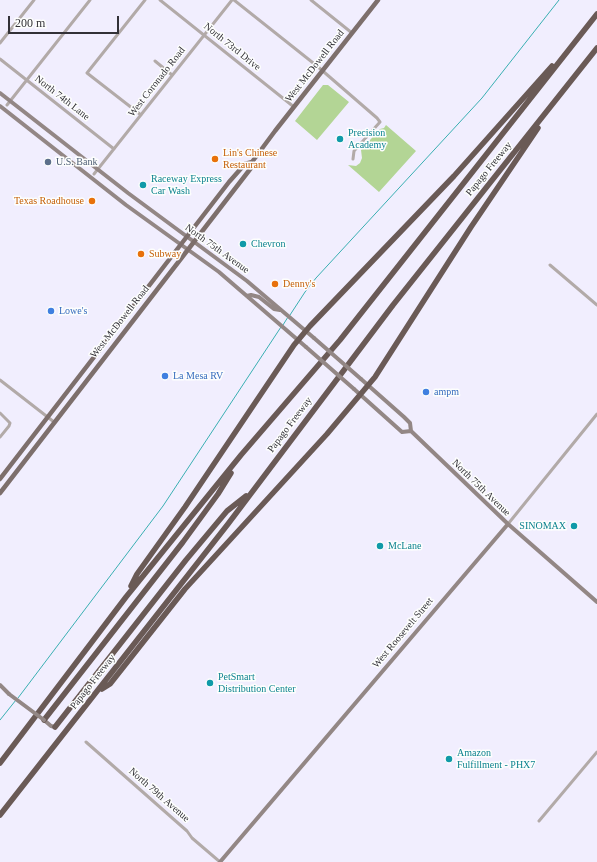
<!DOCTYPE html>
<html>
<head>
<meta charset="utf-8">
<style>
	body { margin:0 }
	#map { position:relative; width:597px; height:862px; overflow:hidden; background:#f1eefe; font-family:"Times New Roman",serif }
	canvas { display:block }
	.scale { position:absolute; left:8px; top:16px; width:111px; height:18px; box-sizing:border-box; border:2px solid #323137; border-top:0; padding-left:5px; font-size:12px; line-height:14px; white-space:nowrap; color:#323137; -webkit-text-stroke:3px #fdfefd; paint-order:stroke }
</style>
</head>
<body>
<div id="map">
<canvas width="597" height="862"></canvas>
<div class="scale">200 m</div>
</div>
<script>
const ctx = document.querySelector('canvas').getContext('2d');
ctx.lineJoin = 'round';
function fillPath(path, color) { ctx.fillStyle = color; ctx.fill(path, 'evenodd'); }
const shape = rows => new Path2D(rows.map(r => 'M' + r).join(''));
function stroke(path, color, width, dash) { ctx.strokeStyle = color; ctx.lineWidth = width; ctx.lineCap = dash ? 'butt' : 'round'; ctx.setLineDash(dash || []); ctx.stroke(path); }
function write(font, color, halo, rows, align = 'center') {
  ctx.font = font + ' "Times New Roman",serif'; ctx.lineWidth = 3; ctx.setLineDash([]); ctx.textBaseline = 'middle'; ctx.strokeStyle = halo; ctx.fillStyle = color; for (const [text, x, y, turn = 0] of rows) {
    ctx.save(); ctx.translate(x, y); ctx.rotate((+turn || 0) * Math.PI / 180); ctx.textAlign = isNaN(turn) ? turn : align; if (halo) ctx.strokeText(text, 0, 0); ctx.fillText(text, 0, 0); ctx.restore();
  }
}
fillPath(shape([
	[323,85,328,85,349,102,317,140,295,121],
	[386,125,416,151,379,192,348,165,356,166,360,163,362,158,361,150,380,129,384,128]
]), '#b3d595');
stroke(shape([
	[290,315,305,292,316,278,482,98,559,0],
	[283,325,288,317],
	[18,698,163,506,281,327],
	[0,720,16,700]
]), '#39afb2', 1);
stroke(shape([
	[160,0,294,107],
	[234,0,317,66,377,118,380,122,354,151,353,159],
	[311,0,352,33],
	[0,43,34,0],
	[0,59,114,149],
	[155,61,172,75],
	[7,105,90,0],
	[141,115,87,73,145,0],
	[94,174,232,0],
	[550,265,597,305],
	[0,380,54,422],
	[0,413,10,423,9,426,0,437],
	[508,524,597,414],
	[86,742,187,831,192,838,220,862],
	[539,821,597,752]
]), '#b2aaa8', 3);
stroke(shape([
	[0,93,128,193,247,281,314,338],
	[0,106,126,205,219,272,306,347],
	[247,296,251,295,259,297,274,309,280,310],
	[361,379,404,417,410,423,411,431,508,524,597,602],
	[354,389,402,432,411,431],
	[0,685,9,694],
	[44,720,51,726,55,727],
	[220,862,508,524]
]), '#938785', 4);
stroke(shape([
	[0,479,229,182,245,164,252,162],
	[0,493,251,168,252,162,275,131,378,0]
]), '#7d6f6c', 4.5);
stroke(shape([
	[131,586,137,574,185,507,294,345,310,326,454,176,552,66],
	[102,689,110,684,185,589,327,434,375,377,471,227,538,128],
	[44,720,183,542,218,494,231,473],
	[55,727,186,560,227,511,246,496],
	[0,763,126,597,241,455,340,340,597,14],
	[0,815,228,524,393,305,597,48]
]), '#6a5a56', 5.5);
stroke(shape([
	[314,338,361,379],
	[306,347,354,389],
	[9,694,44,720]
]), '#938785', 4);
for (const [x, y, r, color] of [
	[340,139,4,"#0f9aa8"],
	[215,159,4,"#e8710a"],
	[48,162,4,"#5c6f8a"],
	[143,185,4,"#0f9aa8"],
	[92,201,4,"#e8710a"],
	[243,244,4,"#0f9aa8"],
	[141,254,4,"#e8710a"],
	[275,284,4,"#e8710a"],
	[51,311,4,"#3f7fe0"],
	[165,376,4,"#3f7fe0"],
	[426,392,4,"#3f7fe0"],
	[574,526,4,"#0f9aa8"],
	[380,546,4,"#0f9aa8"],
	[210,683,4,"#0f9aa8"],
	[449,759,4,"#0f9aa8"]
]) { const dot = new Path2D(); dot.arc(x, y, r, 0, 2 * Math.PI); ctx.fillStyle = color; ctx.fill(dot); stroke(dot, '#fdfefd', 1.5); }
write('10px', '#323137', '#fdfefd', [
	["North 73rd Drive",232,47,39],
	["West McDowell Road",315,66,-52],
	["West Coronado Road",157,82,-52],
	["North 74th Lane",62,98,38],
	["Papago Freeway",489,169,-51],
	["North 75th Avenue",217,249,36],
	["West McDowell Road",120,322,-52],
	["Papago Freeway",290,425,-53],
	["North 75th Avenue",481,488,44],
	["West Roosevelt Street",403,633,-50],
	["Papago Freeway",93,682,-52],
	["North 79th Avenue",159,795,41]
]);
write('10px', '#0d838f', '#fdfefd', [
	["Precision",348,133],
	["Academy",348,145],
	["Raceway Express",151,179],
	["Car Wash",151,191],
	["Chevron",251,244],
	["SINOMAX",566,526,"right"],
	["McLane",388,546],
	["PetSmart",218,677],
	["Distribution Center",218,689],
	["Amazon",457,753],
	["Fulfillment - PHX7",457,765]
], 'left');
write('10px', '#c56008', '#fdfefd', [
	["Lin's Chinese",223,153],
	["Restaurant",223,165],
	["Texas Roadhouse",84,201,"right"],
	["Subway",149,254],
	["Denny's",283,284]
], 'left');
write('10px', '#4e5e75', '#fdfefd', [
	["U.S. Bank",56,162]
], 'left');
write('10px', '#366cbe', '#fdfefd', [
	["Lowe's",59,311],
	["La Mesa RV",173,376],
	["ampm",434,392]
], 'left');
</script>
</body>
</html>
